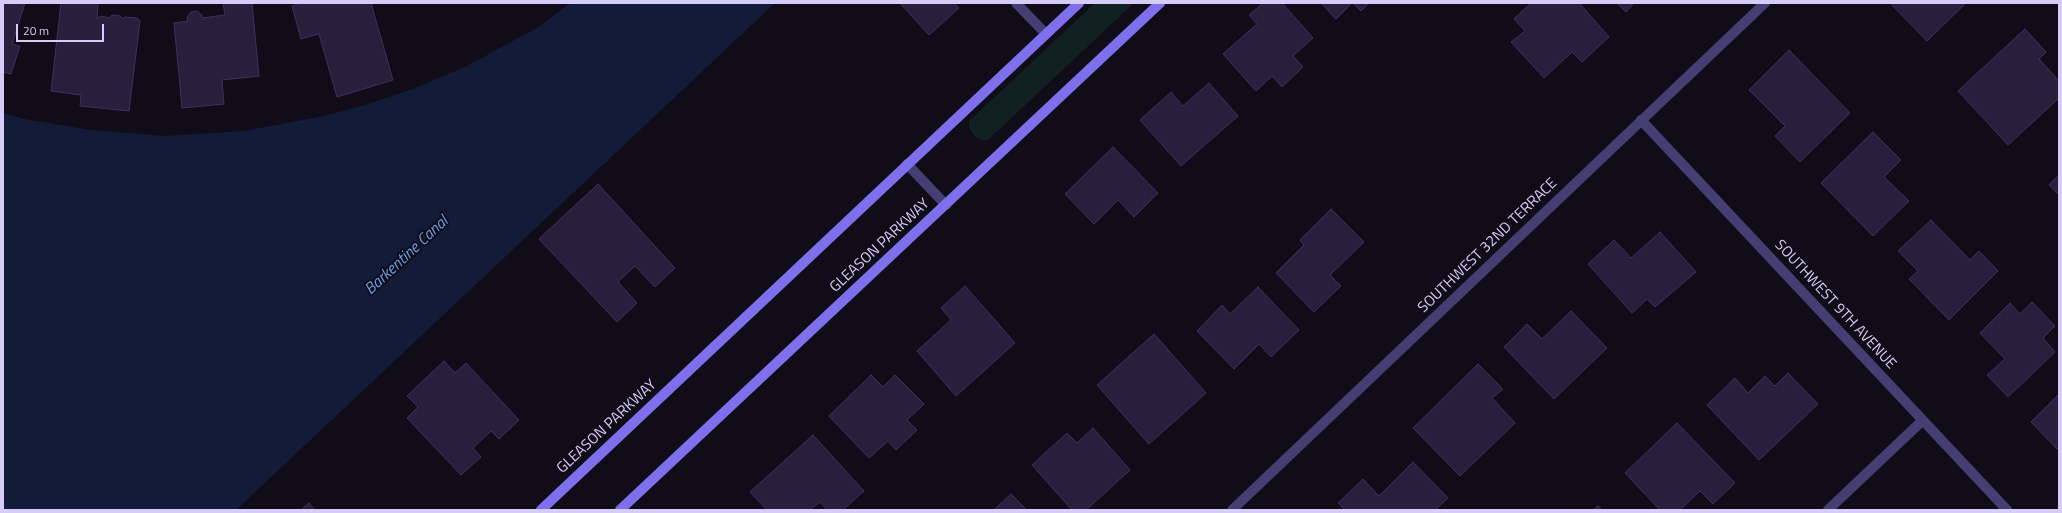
<!DOCTYPE html>
<html>
<head>
<meta charset="utf-8">
<style>
  body { margin:0 }
  #map { position:relative; width:2062px; height:513px; overflow:hidden; background:#100d19; font-family:"Titillium Web",sans-serif }
  canvas { display:block }
  .frame { position:absolute; inset:0; border:4px solid #d5ccf8; pointer-events:none }
  .scale { position:absolute; left:16px; top:24px; width:88px; height:18px; box-sizing:border-box; border:2px solid #d5ccf8; border-top:0; padding-left:5px; font-size:12px; line-height:14px; white-space:nowrap; color:#d5ccf8; -webkit-text-stroke:3px #100d19; paint-order:stroke }
</style>
</head>
<body>
<div id="map">
<canvas width="2062" height="513"></canvas>
<div class="frame"></div>
<div class="scale">20 m</div>
</div>
<script>
const context = document.querySelector('canvas').getContext('2d');
context.lineJoin = 'round';
function paint(path, color) { context.fillStyle = color; context.fill(path, 'evenodd'); }
const shape = rows => new Path2D(rows.map(r => 'M' + r).join(''));
function strokePath(path, color, width, dash) { context.strokeStyle = color; context.lineWidth = width; context.lineCap = dash ? 'butt' : 'round'; context.setLineDash(dash || []); context.stroke(path); }
function drawText(font, color, halo, rows, align = 'center') {
  context.font = font + ' "Titillium Web",sans-serif'; context.lineWidth = 4; context.setLineDash([]); context.textBaseline = 'middle'; context.strokeStyle = halo; context.fillStyle = color; for (const [text, x, y, turn = 0] of rows) {
    context.save(); context.translate(x, y); context.rotate((+turn || 0) * Math.PI / 180); context.textAlign = isNaN(turn) ? turn : align; if (halo) context.strokeText(text, 0, 0); context.fillText(text, 0, 0); context.restore();
  }
}
const green = shape([
  [1095,3,1134,3,988,140,982,140,975,136,969,127,969,121]
]);
const water = shape([
  [570,3,775,3,236,510,3,510,3,113,24,119,91,130,165,136,244,131,324,116,365,105,413,89,465,67,537,28]
]);
const building = shape([
  [3,3,25,3,12,44,20,46,11,74,3,72,3,3],
  [61,3,98,3,97,19,101,16,109,18,112,15,120,16,123,19,125,17,137,18,140,21,129,111,80,106,81,95,51,91,61,3],
  [223,3,252,3,259,76,222,80,224,104,182,108,174,23,188,21,187,17,191,12,197,11,202,15,202,18,225,15,223,3],
  [300,3,371,3,393,80,337,97,319,34,301,39,292,6,300,3],
  [900,3,954,3,959,8,929,35,900,3],
  [1263,3,1282,3,1313,38,1293,56,1303,67,1282,87,1272,76,1256,91,1223,54,1257,24,1249,15,1263,3],
  [1321,3,1352,3,1336,19,1321,3],
  [1353,3,1369,3,1361,11,1353,3],
  [1531,3,1579,3,1609,37,1582,62,1572,52,1544,78,1511,42,1525,31,1514,19,1531,3],
  [1617,3,1634,3,1626,12,1617,3],
  [1890,3,1966,3,1927,41,1890,3],
  [2025,29,2046,52,2039,59,2059,81,2059,98,2008,145,1958,91,2025,29],
  [1789,50,1850,113,1800,162,1775,136,1785,126,1749,90,1789,50],
  [1209,83,1238,116,1181,166,1140,120,1171,92,1183,106,1209,83],
  [1873,132,1901,160,1884,177,1909,201,1873,236,1821,183,1873,132],
  [1113,147,1158,193,1134,217,1118,200,1094,224,1065,194,1113,147],
  [2059,175,2059,195,2049,185,2059,175],
  [598,184,675,268,655,287,635,266,618,282,637,303,617,322,539,239,598,184],
  [1331,209,1364,242,1330,275,1341,286,1314,312,1276,273,1304,245,1300,240,1331,209],
  [1931,220,1970,260,1979,251,1998,271,1949,320,1909,279,1918,271,1898,251,1931,220],
  [1660,232,1696,272,1655,307,1647,299,1632,313,1588,264,1614,240,1631,258,1660,232],
  [965,286,1015,343,956,396,917,351,951,320,941,308,965,286],
  [1258,287,1299,330,1271,357,1259,344,1234,369,1197,331,1222,305,1230,314,1258,287],
  [2032,302,2055,326,2043,338,2055,352,2008,397,1987,375,2005,359,1980,333,2010,303,2020,314,2032,302],
  [1571,311,1607,348,1554,399,1504,347,1527,324,1542,339,1571,311],
  [1154,334,1206,393,1149,444,1097,385,1154,334],
  [444,361,455,373,466,363,519,420,499,439,491,431,473,448,481,457,461,475,407,418,418,407,407,396,444,361],
  [1478,364,1503,389,1492,398,1515,423,1460,476,1413,428,1478,364],
  [1788,373,1818,404,1759,460,1707,405,1735,378,1748,393,1765,376,1775,386,1788,373],
  [871,375,883,387,895,375,924,404,907,420,917,430,896,450,888,441,869,458,829,416,871,375],
  [2059,394,2059,447,2057,449,2031,422,2059,394],
  [1677,423,1735,483,1713,504,1700,491,1680,510,1660,510,1625,473,1677,423],
  [1093,428,1130,470,1086,510,1072,510,1032,465,1067,433,1077,443,1093,428],
  [813,435,864,491,843,510,827,510,820,502,810,510,767,510,750,492,813,435],
  [1413,462,1448,498,1435,510,1345,510,1338,503,1363,479,1379,496,1413,462],
  [1011,494,1027,510,994,510,1011,494],
  [309,503,315,510,301,510,309,503],
  [1598,506,1602,510,1593,510,1598,506]
]);
const service = shape([
  [1016,3,1046,34],
  [907,164,946,205]
]);
const minor = shape([
  [1641,120,2007,510],
  [1232,510,1765,3],
  [1828,510,1922,421]
]);
const secondary = shape([
  [541,510,1079,3],
  [620,510,1160,3]
]);
const streetNames = [
  ["GLEASON PARKWAY",880,246,-43],
  ["SOUTHWEST 32ND TERRACE",1488,246,-44],
  ["SOUTHWEST 9TH AVENUE",1835,305,47],
  ["GLEASON PARKWAY",607,427,-43]
];
const waterNames = [
  ["Barkentine Canal",407,256,-43]
];
paint(green, '#112122');
paint(water, '#121c38');
paint(building, '#281f3c');
strokePath(building, '#3f3061', 1);
strokePath(service, '#453e72', 10);
strokePath(minor, '#453e72', 10);
strokePath(secondary, '#7f6fec', 10);
drawText('15px', '#d5ccf8', '#100d19', streetNames);
drawText('italic 16px', '#67a0eb', '#100d19', waterNames);
</script>
</body>
</html>
